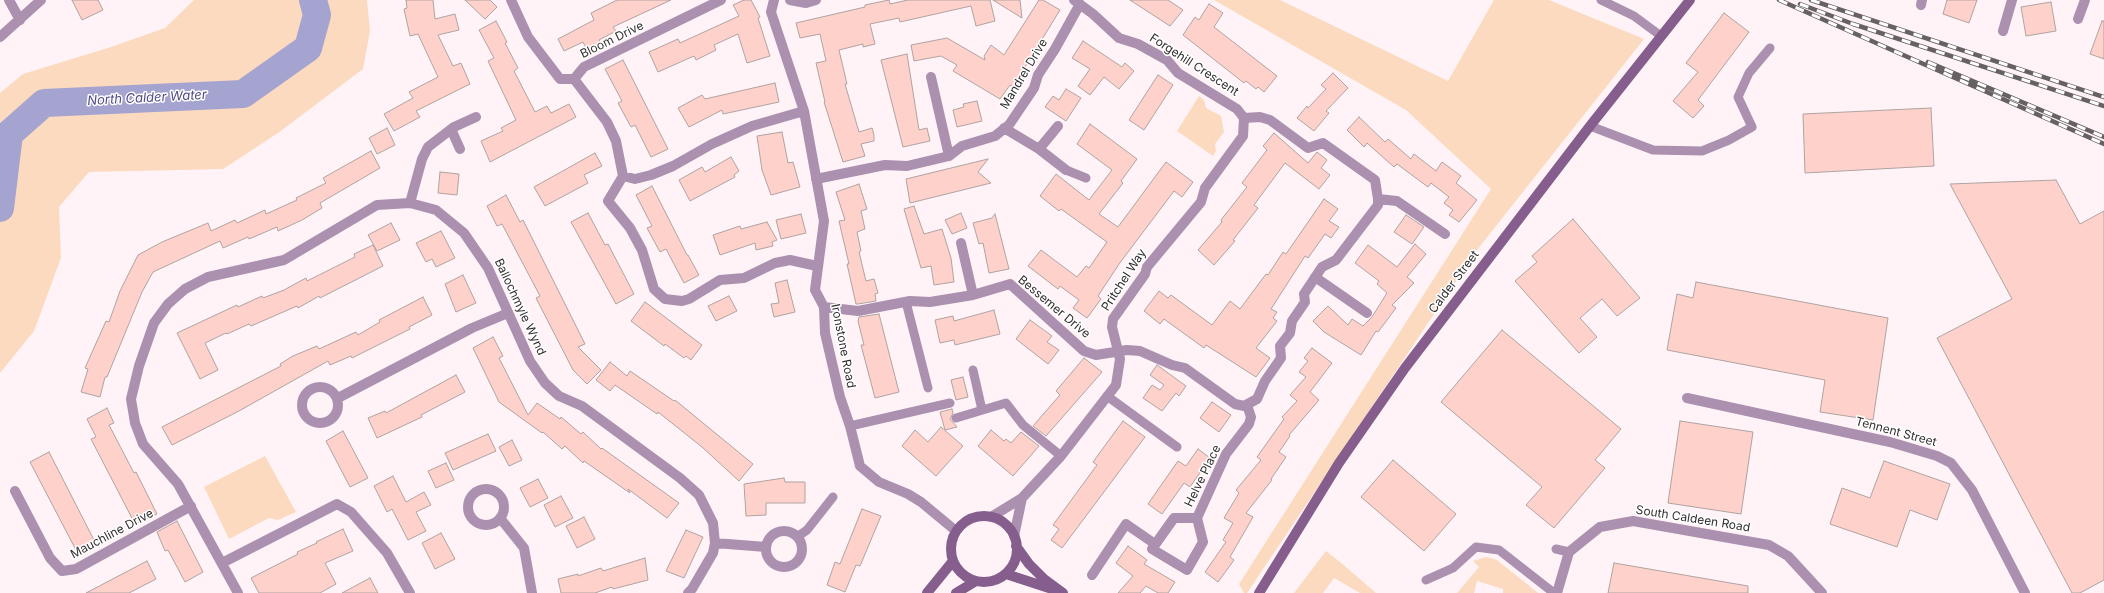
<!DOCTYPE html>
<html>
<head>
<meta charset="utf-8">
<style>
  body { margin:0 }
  canvas { display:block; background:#fff3f7 }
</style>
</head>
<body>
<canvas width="2104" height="593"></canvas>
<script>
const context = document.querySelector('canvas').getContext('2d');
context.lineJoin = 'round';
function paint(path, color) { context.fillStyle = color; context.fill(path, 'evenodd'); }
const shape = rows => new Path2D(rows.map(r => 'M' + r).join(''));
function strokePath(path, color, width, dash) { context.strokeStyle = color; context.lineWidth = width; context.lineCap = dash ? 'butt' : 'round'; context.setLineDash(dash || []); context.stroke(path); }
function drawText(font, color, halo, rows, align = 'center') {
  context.font = font + ' Inter,sans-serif'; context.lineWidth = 3; context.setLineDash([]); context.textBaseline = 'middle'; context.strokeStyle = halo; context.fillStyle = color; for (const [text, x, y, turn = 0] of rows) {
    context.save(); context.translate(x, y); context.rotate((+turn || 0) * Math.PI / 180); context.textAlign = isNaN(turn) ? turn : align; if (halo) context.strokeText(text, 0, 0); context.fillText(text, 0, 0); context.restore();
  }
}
const green = shape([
  [194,0,367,0,370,31,363,69,278,133,223,169,89,172,59,207,61,258,34,331,0,373,0,93,23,74,111,47,165,28],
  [1214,0,1280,0,1448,81,1494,0,1549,0,1644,39,1477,250,1247,593,1244,593,1239,584,1491,189,1406,110],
  [1199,96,1204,100,1206,108,1221,116,1224,132,1215,144,1216,151,1213,156,1177,131],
  [265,456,296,512,278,520,269,518,229,539,204,487],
  [1326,551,1340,562,1376,593,1360,593,1334,578,1323,593,1294,593],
  [1486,557,1497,560,1538,593,1503,593,1503,589,1477,581,1474,593,1457,593,1479,567,1473,561]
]);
const river = shape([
  [0,208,9,134,44,103,243,94,308,48,317,15,313,0]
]);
const building = shape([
  [72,0,98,0,103,10,82,20,72,0],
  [406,0,433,0,435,19,455,14,459,30,438,35,453,66,461,63,470,84,416,111,420,117,394,131,384,114,413,98,409,92,438,77,418,34,410,36,404,9,407,8,406,0],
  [465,0,490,0,497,7,485,19,465,0],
  [617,0,671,0,613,27,616,31,599,40,600,43,587,50,583,42,564,51,558,39,594,20,591,13,617,0],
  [744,0,751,0,760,17,758,18,770,56,747,63,738,34,714,45,716,50,696,60,694,56,658,72,649,52,678,39,680,43,739,16,733,5,744,0],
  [889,0,890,4,908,0,990,0,995,21,976,26,971,6,900,22,899,18,870,24,875,44,863,47,863,44,839,50,847,84,845,84,859,132,872,128,874,135,874,141,861,144,865,156,843,162,824,102,825,102,816,63,826,61,820,34,800,38,796,23,865,7,865,5,889,0],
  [993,0,1020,0,1022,18,993,0],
  [1039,0,1043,0,1060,10,1022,72,1026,75,1016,89,1010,85,1000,99,953,71,957,65,941,56,914,61,911,45,947,38,985,60,984,56,991,45,1004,55,1039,0],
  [1130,0,1168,0,1183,10,1170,26,1130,0],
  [1947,0,1977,0,1969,23,1943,14,1947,0],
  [2051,2,2056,31,2026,36,2021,7,2051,2],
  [1209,4,1223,13,1214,27,1277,76,1264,92,1258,87,1256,89,1246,81,1244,83,1183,35,1195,17,1199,20,1209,4],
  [1724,13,1749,32,1698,100,1704,106,1693,118,1673,101,1698,72,1686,63,1724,13],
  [496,21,507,42,505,43,518,68,514,71,535,112,547,106,551,113,569,104,576,117,490,162,481,141,503,131,501,128,516,120,488,61,494,58,479,30,496,21],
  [2102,21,2104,21,2104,59,2090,54,2102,21],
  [1083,41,1122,67,1125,63,1134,71,1119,89,1104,77,1090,95,1078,86,1090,69,1072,58,1083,41],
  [907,54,919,130,927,128,930,141,903,147,881,60,907,54],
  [623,60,668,149,651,157,635,125,631,127,618,103,622,101,605,69,623,60],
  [1333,73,1348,88,1326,111,1329,113,1314,131,1297,118,1307,106,1308,108,1326,89,1321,85,1333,73],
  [1158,75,1173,85,1144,130,1129,120,1158,75],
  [775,83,779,102,723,114,722,110,689,127,678,108,702,95,705,99,775,83],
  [1066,89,1081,98,1066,121,1045,107,1053,96,1059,100,1066,89],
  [977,101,982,121,957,127,953,110,964,107,963,104,977,101],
  [1931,108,1934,166,1805,173,1803,114,1931,108],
  [1359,117,1385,142,1388,139,1411,159,1414,154,1436,171,1442,162,1461,176,1456,183,1477,200,1459,222,1449,215,1453,210,1444,203,1449,197,1431,183,1428,187,1397,164,1394,167,1367,143,1364,147,1347,130,1359,117],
  [1090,124,1137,159,1121,181,1123,183,1099,214,1118,227,1166,162,1193,182,1182,197,1174,191,1119,264,1098,296,1101,299,1087,318,1073,308,1079,300,1060,286,1058,289,1028,266,1041,250,1077,277,1086,266,1089,268,1107,242,1061,209,1059,211,1040,196,1056,174,1089,200,1112,170,1077,144,1090,124],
  [387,128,395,145,377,154,369,138,387,128],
  [782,132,788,163,793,162,800,187,771,195,762,170,757,136,782,132],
  [1274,133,1308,163,1317,152,1327,160,1321,168,1330,175,1319,189,1285,163,1254,205,1258,208,1233,240,1235,241,1214,265,1198,250,1222,222,1221,220,1247,187,1242,183,1267,150,1263,146,1274,133],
  [371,151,380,168,320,203,322,208,302,220,278,231,277,227,249,239,248,237,223,248,220,241,153,272,142,292,107,377,105,377,100,397,81,392,88,369,85,368,106,321,109,322,120,291,138,255,162,242,208,223,211,231,235,220,237,223,265,210,266,214,297,200,296,198,326,183,323,178,371,151],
  [595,153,602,166,584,175,588,183,545,206,534,187,595,153],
  [731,157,739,171,734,175,735,177,690,201,679,180,702,167,705,172,731,157],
  [988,159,978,172,991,183,910,203,906,179,988,159],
  [440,172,459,174,457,195,438,193,440,172],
  [2056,180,2080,224,2104,211,2104,580,2080,593,2072,593,1937,338,2012,299,1950,184,2056,180],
  [859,184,867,209,861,211,865,229,857,232,861,251,859,252,866,281,874,279,878,293,875,294,876,301,858,304,856,304,847,264,849,264,839,221,845,220,836,192,859,184],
  [652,186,687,255,688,255,699,275,684,283,666,249,660,252,647,228,652,226,636,195,652,186],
  [506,195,520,222,523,220,585,344,578,347,601,370,587,384,573,370,536,298,540,296,502,224,497,226,487,206,506,195],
  [1324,199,1338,209,1329,221,1339,227,1331,238,1325,234,1308,258,1305,256,1271,309,1277,312,1273,318,1277,321,1256,348,1270,358,1256,377,1206,345,1204,348,1164,319,1160,324,1144,311,1159,291,1168,298,1171,295,1212,325,1230,301,1240,309,1266,274,1268,275,1283,252,1286,254,1324,199],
  [914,206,924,234,942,229,951,258,954,282,934,285,931,266,921,268,904,209,914,206],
  [588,213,605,245,608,244,634,294,616,304,571,222,588,213],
  [961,213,967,228,952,234,945,220,961,213],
  [801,214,806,233,781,239,776,220,801,214],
  [995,214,1009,269,989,273,983,243,979,244,973,223,992,218,995,214],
  [1406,215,1424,227,1412,244,1394,232,1406,215],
  [1573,219,1640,298,1617,316,1602,299,1580,318,1597,337,1579,353,1515,281,1537,262,1532,256,1573,219],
  [767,222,777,240,772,242,773,246,756,250,755,243,720,255,713,235,740,226,741,229,767,222],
  [391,223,400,240,377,251,368,235,391,223],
  [441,231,455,258,436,267,432,259,426,262,416,243,441,231],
  [1415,244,1426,254,1407,277,1414,283,1392,305,1396,308,1378,332,1376,331,1361,355,1324,332,1313,321,1328,306,1348,325,1352,319,1363,326,1372,317,1387,293,1377,284,1379,281,1355,263,1368,245,1397,267,1415,244],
  [373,245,383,266,320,298,319,296,298,308,297,306,251,326,249,324,227,334,226,333,205,343,218,370,200,379,177,333,237,305,238,307,262,296,263,298,284,290,306,278,307,281,355,257,354,254,373,245],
  [463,275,476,303,456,312,445,284,463,275],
  [787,280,795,312,774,317,771,304,779,303,775,283,787,280],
  [1696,282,1888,318,1873,420,1820,412,1825,380,1667,350,1677,294,1693,298,1696,282],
  [729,296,737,311,716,321,708,306,729,296],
  [423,297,432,315,409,327,410,329,352,358,351,356,330,365,328,361,239,411,172,445,162,427,281,366,280,364,293,356,317,346,319,349,356,332,358,335,380,322,379,320,423,297],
  [645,302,702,345,691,360,686,356,684,358,665,344,664,346,631,321,645,302],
  [994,310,1000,334,955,345,954,340,940,343,935,320,953,316,954,321,994,310],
  [879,314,899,392,875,398,861,345,864,345,858,321,859,317,879,314],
  [1030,320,1052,336,1047,342,1059,350,1048,364,1016,339,1030,320],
  [1502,330,1621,429,1595,460,1605,468,1554,528,1526,505,1542,487,1441,402,1502,330],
  [493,337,503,356,499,358,528,415,537,403,560,419,561,417,581,434,583,432,601,449,602,448,679,503,667,518,628,489,630,493,584,461,583,463,565,446,562,449,543,432,542,433,499,402,473,348,493,337],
  [1312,348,1332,363,1310,392,1319,400,1289,435,1290,436,1279,452,1286,457,1271,479,1272,480,1246,513,1253,517,1230,557,1234,560,1218,582,1205,572,1226,542,1223,540,1233,523,1224,518,1239,493,1236,490,1261,460,1257,457,1284,419,1282,417,1297,401,1290,395,1306,377,1299,372,1308,361,1304,358,1312,348],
  [1084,358,1102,372,1046,436,1033,426,1060,395,1056,391,1084,358],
  [610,362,627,376,630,371,674,401,675,400,753,464,739,481,702,447,658,412,657,414,615,385,610,391,596,380,610,362],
  [1157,365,1186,386,1179,396,1176,393,1162,411,1143,398,1152,385,1160,390,1164,385,1150,375,1157,365],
  [456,375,465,392,421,415,422,417,377,438,368,418,385,411,386,413,456,375],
  [963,377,968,397,956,400,951,380,963,377],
  [1212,402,1231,415,1219,432,1200,418,1212,402],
  [107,408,114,423,109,425,134,473,136,472,157,514,135,524,91,439,96,437,87,419,107,408],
  [952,409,953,413,950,419,957,427,945,430,940,412,952,409],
  [1123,421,1145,437,1062,548,1051,540,1059,529,1053,525,1097,465,1093,462,1123,421],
  [1680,421,1753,432,1741,514,1668,503,1680,421],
  [941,427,963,446,936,476,902,446,915,430,928,442,941,427],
  [991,430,1004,441,1006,439,1011,443,1021,432,1039,446,1013,476,978,446,991,430],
  [343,431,368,478,350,487,326,441,343,431],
  [488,434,496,451,453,470,445,453,488,434],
  [512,440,522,460,509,466,499,447,512,440],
  [1198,449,1210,458,1190,487,1184,483,1162,514,1148,504,1178,461,1186,466,1198,449],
  [49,452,95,542,77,552,30,462,49,452],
  [1393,460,1456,514,1424,551,1361,497,1393,460],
  [1884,461,1950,484,1937,520,1910,510,1897,547,1830,524,1842,488,1870,498,1884,461],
  [446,463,454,480,436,488,428,471,446,463],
  [393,476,406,502,424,492,431,505,416,512,426,531,408,540,392,509,387,512,374,486,393,476],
  [784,478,785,482,805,482,805,503,766,503,766,515,746,516,744,484,784,478],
  [538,479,548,498,530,507,520,488,538,479],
  [561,496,573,518,555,527,544,505,561,496],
  [862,509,881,516,860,566,856,565,845,592,827,585,835,562,840,564,862,509],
  [584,517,595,539,577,548,566,526,584,517],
  [177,521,203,572,185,582,168,550,165,551,157,532,177,521],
  [343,529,353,551,325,563,336,584,320,593,259,593,251,578,298,554,297,552,317,543,316,542,343,529],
  [686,530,703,537,684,578,666,571,686,530],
  [441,533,455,559,435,569,422,543,441,533],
  [1128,546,1147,560,1144,564,1175,582,1168,593,1158,593,1146,586,1140,593,1118,593,1133,576,1116,563,1128,546],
  [645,558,648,580,613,589,612,587,595,593,561,593,558,579,578,574,578,576,601,568,603,571,645,558],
  [147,561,156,579,129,593,86,593,147,561],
  [1614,563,1748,586,1748,593,1608,593,1614,563],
  [370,578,378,593,342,593,370,578]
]);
const lane = shape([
  [1601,0,1634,16,1661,36],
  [1590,126,1653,150,1702,151,1729,140,1752,127,1738,97,1749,73,1770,48],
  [1066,170,1086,178],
  [906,302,928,388],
  [973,370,982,410],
  [1107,396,1177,447],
  [956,418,1006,403,1023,425,1061,456],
  [850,426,950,403],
  [797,537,807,530,833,497],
  [1556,549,1569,552],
  [1426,580,1453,568,1476,547,1499,550,1554,593]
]);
const street = shape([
  [9,0,20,20],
  [511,0,528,37,560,79,574,79],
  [774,0,771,12,804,111,824,221,815,290,824,307,825,333,840,397,850,426,860,466,879,482,908,494,921,502,956,531],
  [790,0,806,3,816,0],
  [1074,0,1093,14,1119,38,1138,44,1167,60,1178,73,1237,109,1244,118],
  [1921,5,1922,0],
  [2078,19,2085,0],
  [2003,31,2012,0],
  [0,37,41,0],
  [931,77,949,156],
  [574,79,584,67,721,0],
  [574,79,607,122,616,141,623,176],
  [1004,128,1039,149,1066,170],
  [451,129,460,149],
  [1039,149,1058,126],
  [623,176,608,201,630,228,642,250,654,289,665,299,682,301,689,299,720,280,744,278,775,263,790,260,817,266],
  [623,176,635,179,651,175,673,166,712,144,752,126,804,111],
  [816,179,885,165,907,166,949,156,962,146,995,136,1009,125,1034,88,1038,75,1055,49,1080,4],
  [1378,199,1397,201,1445,234],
  [410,203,422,159,428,147,454,127,476,117],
  [961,243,973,295,1010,284,1084,351,1096,355,1127,350,1140,351,1172,365,1185,368,1235,404,1244,406,1257,399,1265,381,1281,358,1280,346,1290,333,1292,321,1305,302,1304,294,1322,267,1336,260,1378,205,1378,199,1375,180,1323,143,1308,148,1270,120,1260,117,1244,118],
  [1315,277,1367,313],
  [824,307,858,311,910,301,930,302,973,295],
  '302 405a18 18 0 1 1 36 0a18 18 0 1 1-36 0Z',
  [338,398,472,328,508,313],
  [1687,398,1890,442,1937,456,1951,463,1972,490,2025,593],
  '468 507a18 18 0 1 1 36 0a18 18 0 1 1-36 0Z',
  [15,491,50,558,62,571,76,569,191,506],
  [991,517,1022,498,1061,456,1116,385,1120,359,1112,327,1113,319,1145,274,1147,267,1201,202,1205,188,1243,136,1244,118],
  [500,518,524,548,532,593],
  [1174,518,1197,518,1203,542,1187,570,1152,549,1174,518],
  [1197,518,1226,454,1249,424,1251,417,1247,405],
  '766 549a18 18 0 1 1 36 0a18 18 0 1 1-36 0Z',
  [1014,536,1022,498],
  [715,543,766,547],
  [222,563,337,504,351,512,387,553,410,593],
  [1092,575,1126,524,1155,544],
  [238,593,178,484,143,444,135,423,131,399,139,366,154,323,168,304,185,289,208,277,284,260,377,205,410,203,436,210,464,233,488,268,530,361,545,383,559,396,582,406,680,478,699,495,713,523,715,543,713,553,692,589,688,593],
  [1557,593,1569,552,1600,527,1633,521,1769,545,1788,556,1822,593]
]);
const secondary = shape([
  '951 549a33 33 0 1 1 66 0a33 33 0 1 1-66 0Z',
  [1016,546,1029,564,1044,579,1063,593],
  [1006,574,1052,589],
  [927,593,953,561],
  [956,593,976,581],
  [1259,593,1339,463,1405,368,1590,126,1690,0]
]);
const rail = shape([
  [1779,0,2104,144],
  [1811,0,2104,97],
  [1800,4,1853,24,2104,106],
  [1928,62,2104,137]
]);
const streetNames = [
  ["Bloom Drive",612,40,-26],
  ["Forgehill Crescent",1194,65,33],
  ["Mandrel Drive",1024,74,-59],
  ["Pritchel Way",1124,280,-57],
  ["Calder Street",1454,282,-53],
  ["Ballochmyle Wynd",520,307,65],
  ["Bessemer Drive",1054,307,40],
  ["Ironstone Road",843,346,79],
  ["Tennent Street",1896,432,15],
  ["Helve Place",1203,476,-64],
  ["South Caldeen Road",1693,519,9],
  ["Mauchline Drive",112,534,-28]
];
const waterNames = [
  ["North Calder Water",147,98,-3]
];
paint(green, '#fcdabf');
strokePath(river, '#a5a3d0', 28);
paint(building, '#fed1cb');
strokePath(building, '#afa3a1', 1);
strokePath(lane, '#ab90b0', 9);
strokePath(street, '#ab90b0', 10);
strokePath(secondary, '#855e8d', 10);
strokePath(rail, '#676164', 4.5);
strokePath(rail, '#fff', 3, [9]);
drawText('12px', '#312d2f', '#fff', streetNames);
drawText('italic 13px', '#504a85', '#fff', waterNames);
</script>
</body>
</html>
